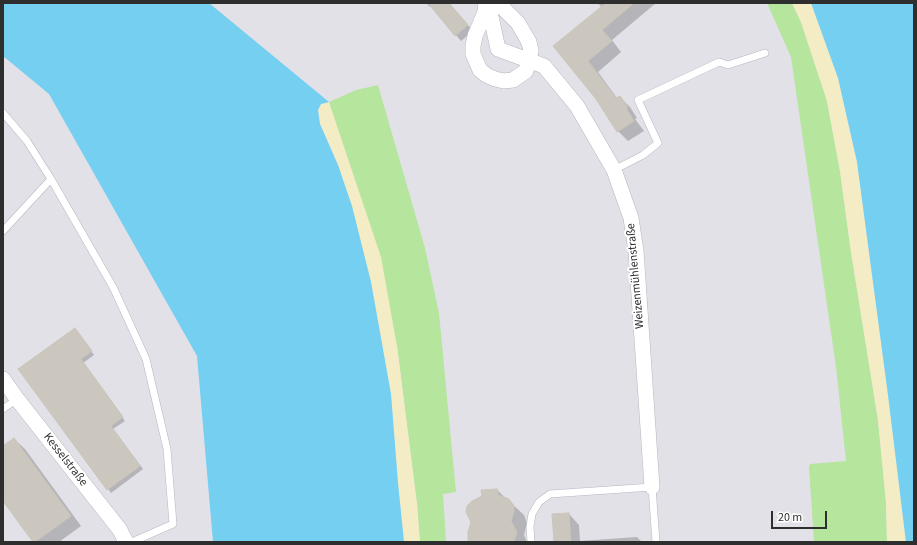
<!DOCTYPE html>
<html>
<head>
<meta charset="utf-8">
<style>
  body { margin:0 }
  #map { position:relative; width:917px; height:545px; overflow:hidden; background:#efe9e1; font-family:"Source Sans 3",sans-serif }
  canvas { display:block }
  .frame { position:absolute; inset:0; border:4px solid #2e2e2e; pointer-events:none }
  .scale { position:absolute; left:771px; top:511px; width:56px; height:18px; box-sizing:border-box; border:2px solid #2e2e2e; border-top:0; padding-left:5px; font-size:12px; line-height:14px; white-space:nowrap; color:#2e2e2e; -webkit-text-stroke:3px #fff; paint-order:stroke }
</style>
</head>
<body>
<div id="map">
<canvas width="917" height="545"></canvas>
<div class="frame"></div>
<div class="scale">20 m</div>
</div>
<script>
const context = document.querySelector('canvas').getContext('2d');
context.lineJoin = 'round';
function paint(path, color) { context.fillStyle = color; context.fill(path, 'evenodd'); }
const shape = rows => new Path2D(rows.map(r => 'M' + r).join(''));
function strokePath(path, color, width, dash) { context.strokeStyle = color; context.lineWidth = width; context.lineCap = dash ? 'butt' : 'round'; context.setLineDash(dash || []); context.stroke(path); }
function drawText(font, color, halo, rows, align = 'center') {
  context.font = font + ' "Source Sans 3",sans-serif'; context.lineWidth = 4; context.setLineDash([]); context.textBaseline = 'middle'; context.strokeStyle = halo; context.fillStyle = color; for (const [text, x, y, turn = 0] of rows) {
    context.save(); context.translate(x, y); context.rotate((+turn || 0) * Math.PI / 180); context.textAlign = isNaN(turn) ? turn : align; if (halo) context.strokeText(text, 0, 0); context.fillText(text, 0, 0); context.restore();
  }
}
const industrial = shape([
  [3,3,914,3,914,542,3,542]
]);
const green = shape([
  [767,3,792,3,801,22,827,101,840,171,851,252,878,420,886,502,887,542,814,542,809,467,810,464,846,461,836,367,791,57],
  [378,85,425,248,439,313,456,492,443,494,446,542,420,542,417,504,397,346,329,102,356,90]
]);
const sand = shape([
  [792,3,811,3,838,78,857,162,888,395,906,542,887,542,886,502,878,420,851,252,840,171,827,101,801,22],
  [329,102,381,257,397,346,417,504,420,542,404,542,398,483,391,394,371,282,338,165,320,124,318,110,321,104]
]);
const water = shape([
  [3,3,209,3,329,102,321,104,318,110,320,124,338,165,352,206,371,282,391,394,398,483,404,542,213,542,197,356,49,94,3,56],
  [811,3,914,3,914,542,906,542,888,395,857,162,838,78]
]);
const shadow = shape([
  [426,3,449,3,473,31,461,41,431,6,430,7],
  [598,3,656,3,612,40,621,52,598,72,617,98,620,97,630,107,637,118,635,119,644,131,628,141,618,131,597,98,555,46,602,8],
  [75,329,94,355,83,363,125,421,113,429,143,469,111,493,20,369],
  [14,439,25,449,81,526,59,542,34,542,3,499,3,447],
  [497,490,524,515,527,523,524,535,527,542,471,542],
  [569,514,579,525,580,541,637,537,642,542,555,542]
]);
const building = shape([
  [428,3,449,3,468,25,455,36,428,3],
  [606,3,634,3,602,30,612,41,588,61,616,98,620,96,628,107,626,108,634,121,617,132,596,99,553,46,606,3],
  [75,328,92,351,81,359,123,417,111,426,140,466,107,490,18,369,75,328],
  [14,438,71,516,35,542,33,542,3,501,3,446,14,438],
  [497,489,498,495,509,499,514,506,514,512,511,521,517,532,514,542,468,542,468,532,471,522,466,512,467,506,472,501,482,496,481,490,497,489],
  [569,513,571,542,554,542,552,514,569,513]
]);
const lane = shape([
  [3,113,27,141,51,179],
  [614,170,643,155,658,143,638,100,719,62,728,65,765,53],
  [3,231,51,179,113,287,146,359,167,449,173,524,132,542],
  [3,409,17,399],
  [531,542,530,527,532,514,539,502,550,494,652,487,656,542]
]);
const street = shape([
  [486,3,485,12,475,36,473,46,473,54,480,70,486,75,495,79,504,81,513,80,526,71,531,51,529,42,518,23,498,3],
  [488,3,498,49,544,66,577,106,614,170,631,218,636,251,652,487],
  [3,379,17,399,120,530,126,542]
]);
const streetNames = [
  ["Weizenmühlenstraße",636,276,-95],
  ["Kesselstraße",65,460,52]
];
paint(industrial, '#e3e1e8');
paint(green, '#b6e59e');
paint(sand, '#f3ecc5');
paint(water, '#75cff0');
paint(shadow, '#0003');
paint(building, '#cbc7bf');
strokePath(building, '#cbc5ba', 1);
strokePath(lane, '#b4b7c1', 8);
strokePath(street, '#b4b7c1', 16);
strokePath(lane, '#fff', 7);
strokePath(street, '#fff', 15);
drawText('12px', '#2e2e2e', '#fff', streetNames);
</script>
</body>
</html>
